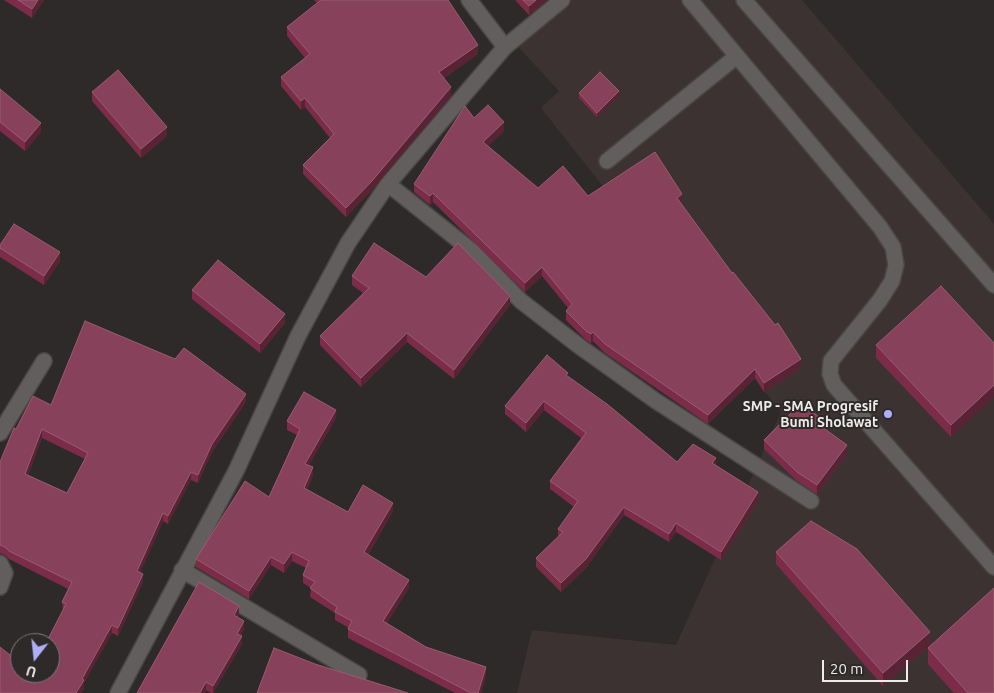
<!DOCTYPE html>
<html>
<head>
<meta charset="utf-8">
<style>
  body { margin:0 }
  #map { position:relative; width:994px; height:693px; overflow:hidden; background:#2d2a29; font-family:Ubuntu,sans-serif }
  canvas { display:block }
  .north { position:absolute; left:10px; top:633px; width:50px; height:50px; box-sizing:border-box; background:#2d2a29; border:1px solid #7a7777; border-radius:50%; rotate:196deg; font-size:14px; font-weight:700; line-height:20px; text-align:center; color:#eeebeb }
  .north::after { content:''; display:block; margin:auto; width:18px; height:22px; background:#afaefa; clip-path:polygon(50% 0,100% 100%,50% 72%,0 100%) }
  .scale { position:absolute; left:822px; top:660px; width:86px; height:22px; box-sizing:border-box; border:2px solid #eeebeb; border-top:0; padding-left:6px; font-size:15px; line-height:18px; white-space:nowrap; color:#eeebeb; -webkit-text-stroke:4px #2d2a29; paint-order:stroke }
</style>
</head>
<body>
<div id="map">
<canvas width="994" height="693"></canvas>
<div class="north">U</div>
<div class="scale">20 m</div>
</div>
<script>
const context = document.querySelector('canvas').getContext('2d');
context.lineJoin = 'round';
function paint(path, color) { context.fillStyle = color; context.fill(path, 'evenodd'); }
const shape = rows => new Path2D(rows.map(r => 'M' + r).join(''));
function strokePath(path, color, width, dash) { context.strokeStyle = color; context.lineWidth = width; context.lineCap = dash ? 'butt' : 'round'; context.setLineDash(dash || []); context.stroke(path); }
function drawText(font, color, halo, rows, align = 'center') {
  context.font = font + ' Ubuntu,sans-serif'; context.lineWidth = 4; context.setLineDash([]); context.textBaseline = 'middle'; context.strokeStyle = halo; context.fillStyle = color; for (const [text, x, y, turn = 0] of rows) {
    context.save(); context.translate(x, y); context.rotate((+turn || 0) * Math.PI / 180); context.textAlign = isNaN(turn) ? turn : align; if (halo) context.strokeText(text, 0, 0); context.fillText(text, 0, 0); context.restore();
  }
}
const built = shape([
  [552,0,802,0,994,224,994,693,517,693,532,630,676,645,781,412,541,108,559,91,511,39]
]);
const lane = shape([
  [690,0,880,227,893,247,896,265,892,281,880,300,831,361,830,374,834,385,994,567],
  [607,161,737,56]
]);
const street = shape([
  [469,0,505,47],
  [744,0,994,285],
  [388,184,472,251,521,301,579,346,656,401,811,501],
  [0,433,44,361],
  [0,563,5,573,0,587],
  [182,570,359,675],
  [118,693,236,471,298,336,348,243,388,184,505,47,562,0]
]);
const wall = shape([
  [4,0,44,0,32,18],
  [314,0,448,0,478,54,444,78,451,96,372,190,346,217,303,174,303,165,330,138,305,107,301,110,281,86,281,77,305,58,287,36,287,27,317,3],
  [515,0,547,0,529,15],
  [0,89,41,132,25,151,0,131],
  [92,92,167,136,141,158,92,101],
  [579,93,619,96,597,117,579,98],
  [474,118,504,131,488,146,538,188,588,196,682,203,681,204,801,368,764,392,755,378,708,424,605,353,593,341,591,343,586,340,566,320,566,311,568,308,542,276,525,292,433,202,430,205,414,192,414,184],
  [0,245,60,261,44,285,0,257],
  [352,276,426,277,510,305,454,379,407,342,361,387,320,345,320,336,363,293,352,285],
  [192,290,285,323,260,353,192,299],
  [994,343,951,437,876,358,876,345],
  [568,377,677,462,716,466,758,501,721,560,676,532,669,542,624,515,586,568,561,592,536,567,536,558,558,537,558,529,574,507,550,489,550,481,581,438,544,410,526,432,505,414,505,406],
  [246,402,212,452,198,483,191,480,168,524,163,521,140,573,143,582,118,636,112,633,84,683,84,688,81,693,0,693,20,664,50,673,63,611,62,602,68,589,9,559,5,555,0,553,0,462,16,429,51,405],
  [42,438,85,459,67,493,28,475],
  [336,418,309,465,313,476,307,489,348,512,393,511,368,555,409,588,387,623,426,647,486,676,481,693,455,693,348,638,348,629,349,628,335,620,335,613,310,597,311,588,303,583,303,575,306,568,292,561,284,573,271,565,249,599,196,567,196,559,269,497,297,435,287,430,287,421],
  [825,429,847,454,817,494,797,481,764,449,764,440],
  [776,552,930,645,883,686,776,564],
  [239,615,238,617,244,629,241,635,242,644,213,693,211,693,206,690,205,693,137,693],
  [928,648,994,693,954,693,928,664]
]);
const shadedWall = shape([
  [38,0,44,0,32,18,32,9],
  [536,0,547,0,529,15,529,6],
  [478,45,478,54,439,81,439,72],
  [451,87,451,96,372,190,346,217,346,208],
  [619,91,619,96,597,117,597,113],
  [305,98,305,107,301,110,301,101],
  [504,122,504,131,483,151,483,142],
  [41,123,41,132,25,151,25,142],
  [167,127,167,136,141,158,141,149],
  [433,193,433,202,430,205,430,196],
  [682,194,682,203,677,207,677,198],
  [60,252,60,261,44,285,44,276],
  [542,267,542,276,525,292,525,283],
  [510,296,510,305,454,379,454,370],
  [285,314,285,323,260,353,260,344],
  [593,332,593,341,591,343,591,334],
  [407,333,407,342,361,387,361,378],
  [801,359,801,368,764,392,764,383],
  [755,369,755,378,708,424,708,415],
  [994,385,994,397,951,437,951,425],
  [246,394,246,402,212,452,198,483,198,475,212,444],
  [544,401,544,410,526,432,526,423],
  [336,410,336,418,305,472,305,464],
  [42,429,42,438,25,482,25,474],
  [847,445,847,454,817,494,817,485],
  [716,458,716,467,712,463],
  [313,467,313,476,304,496,304,488],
  [191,472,191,480,168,524,168,516],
  [758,492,758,501,721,560,721,552],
  [393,503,393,511,364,561,364,552],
  [624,507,624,515,586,568,561,592,561,583],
  [163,513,163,521,137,580,137,571],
  [676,523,676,532,669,542,669,534],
  [292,552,292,561,284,573,284,564],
  [271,557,271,565,249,599,249,591],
  [143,574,143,582,118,636,118,628],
  [409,580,409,588,383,629,383,621],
  [239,606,239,615,234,623,234,615],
  [244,621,244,629,237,642,237,634],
  [112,625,112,633,84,683,84,688,81,693,76,693,82,679],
  [930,632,930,645,883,686,883,673],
  [242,636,242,644,213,693,213,686],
  [486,667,486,676,481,693,478,693],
  [206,682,206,690,205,693,200,693]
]);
const building = shape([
  [18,0,38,0,32,9,18,0],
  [321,0,448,0,478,45,439,72,451,87,372,181,346,208,303,165,334,134,305,98,301,101,281,77,310,54,287,27,321,0],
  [523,0,536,0,529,6,523,0],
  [118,70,167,127,141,149,92,92,118,70],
  [600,72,619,91,597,113,579,93,600,72],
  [0,89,41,123,25,142,0,122,0,89],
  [488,105,504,122,483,142,538,188,563,166,588,196,655,152,682,194,677,198,732,273,733,272,775,325,778,323,801,359,764,383,755,369,708,415,605,344,593,332,591,334,586,331,566,311,572,304,542,267,525,283,433,193,430,196,414,184,465,106,474,118,488,105],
  [14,224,60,252,44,276,0,248,0,245,14,224],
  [374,243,426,277,458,243,510,296,454,370,407,333,361,378,320,336,369,288,352,276,374,243],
  [218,260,285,314,260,344,192,290,218,260],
  [941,286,994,343,994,385,951,425,876,345,941,286],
  [85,321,175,359,184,348,246,394,212,444,198,475,191,472,168,516,163,513,137,571,143,574,118,628,112,625,82,679,84,680,76,693,0,693,0,647,20,663,20,673,50,673,50,643,46,643,66,604,62,602,72,582,9,551,5,547,0,545,0,462,14,428,16,429,33,396,51,405,85,321],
  [42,429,88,453,67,493,25,474,42,429],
  [547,355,568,373,566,375,607,404,677,462,693,444,716,458,712,463,758,492,721,552,676,523,669,534,624,507,586,559,561,583,536,558,563,532,558,529,578,501,550,481,586,433,544,401,526,423,505,406,547,355],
  [304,392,336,410,305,464,313,467,304,488,348,512,363,485,393,503,364,552,409,580,383,621,426,647,486,667,478,693,471,693,348,629,352,621,335,612,337,607,310,588,315,582,303,575,309,561,292,552,284,564,271,557,249,591,196,559,245,481,269,497,300,429,287,421,304,392],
  [802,402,825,423,822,427,847,445,817,485,797,472,764,440,802,402],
  [811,521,857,549,930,632,883,673,776,552,811,521],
  [199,582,239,606,234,615,244,621,237,634,242,636,213,686,206,682,200,693,137,693,199,582],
  [994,588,994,693,968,693,928,648,994,588],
  [274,648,315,664,408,693,257,693,274,648]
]);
const markers = [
  [888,414,5,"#afaefa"]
];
const poiNames = [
  ["SMP - SMA Progresif",878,406],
  ["Bumi Sholawat",878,422]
];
paint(built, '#3d3232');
strokePath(lane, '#4a4646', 18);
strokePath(street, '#4a4646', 18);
strokePath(lane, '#625e5e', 15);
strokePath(street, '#625e5e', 15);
paint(wall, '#7c2c49');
paint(shadedWall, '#572335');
paint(building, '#88415b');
strokePath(building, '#985c71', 1);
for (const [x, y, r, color] of markers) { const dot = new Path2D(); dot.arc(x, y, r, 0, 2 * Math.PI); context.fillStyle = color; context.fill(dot); strokePath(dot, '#2d2a29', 2); }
drawText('bold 14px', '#eeebeb', '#2d2a29', poiNames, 'right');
</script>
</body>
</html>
